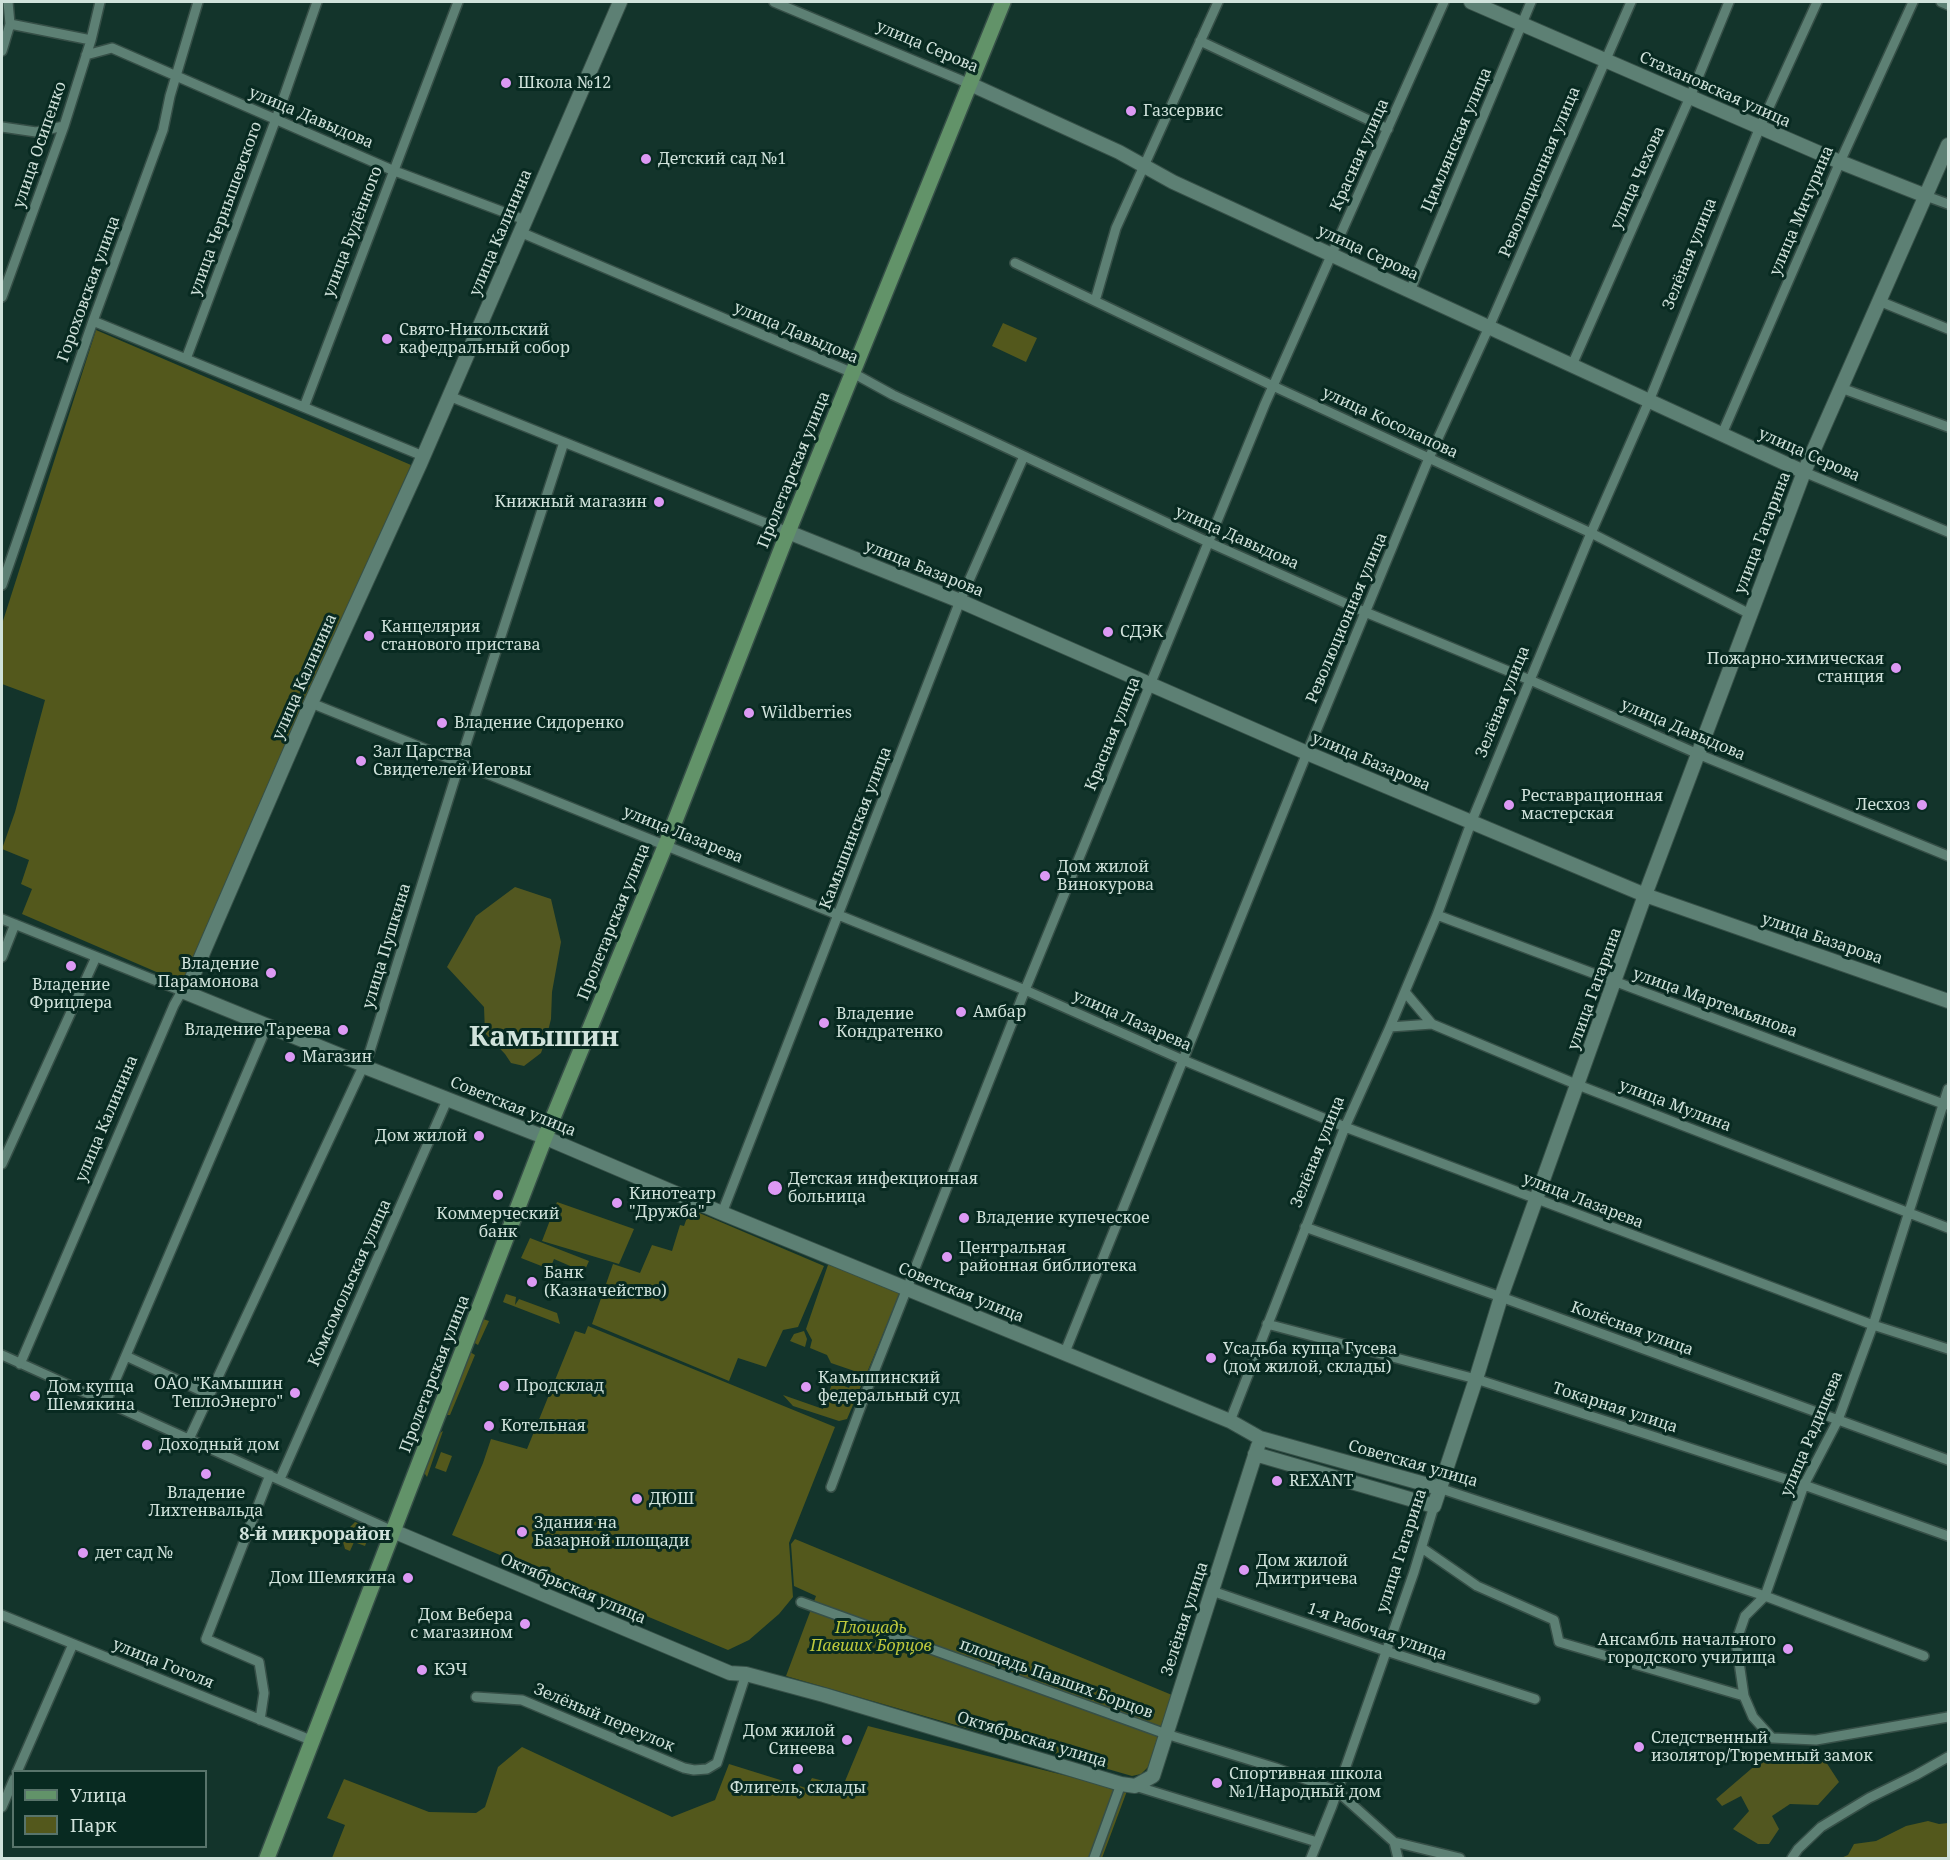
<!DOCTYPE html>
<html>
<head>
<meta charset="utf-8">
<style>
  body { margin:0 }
  #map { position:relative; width:1950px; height:1860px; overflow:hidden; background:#13342b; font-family:"Noto Serif",serif }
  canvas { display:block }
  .frame { position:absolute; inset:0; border:3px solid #d0e2db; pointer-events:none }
  .legend { position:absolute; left:12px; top:1770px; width:195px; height:78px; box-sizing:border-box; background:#082a21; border:2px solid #58746b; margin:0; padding:8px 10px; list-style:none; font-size:18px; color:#d0e2db }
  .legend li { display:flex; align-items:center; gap:12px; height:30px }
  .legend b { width:30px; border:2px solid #58746b }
</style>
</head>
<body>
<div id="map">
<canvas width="1950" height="1860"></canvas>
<div class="frame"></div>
<ul class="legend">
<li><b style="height:8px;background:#629369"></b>Улица</li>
<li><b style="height:16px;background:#53581c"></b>Парк</li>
</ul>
</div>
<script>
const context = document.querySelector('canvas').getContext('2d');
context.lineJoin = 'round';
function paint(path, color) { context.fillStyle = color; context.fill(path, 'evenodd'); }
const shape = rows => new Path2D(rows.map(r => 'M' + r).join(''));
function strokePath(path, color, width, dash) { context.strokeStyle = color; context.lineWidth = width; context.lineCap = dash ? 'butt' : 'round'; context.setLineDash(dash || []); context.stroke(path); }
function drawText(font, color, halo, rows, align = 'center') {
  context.font = font + ' "Noto Serif",serif'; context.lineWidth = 6; context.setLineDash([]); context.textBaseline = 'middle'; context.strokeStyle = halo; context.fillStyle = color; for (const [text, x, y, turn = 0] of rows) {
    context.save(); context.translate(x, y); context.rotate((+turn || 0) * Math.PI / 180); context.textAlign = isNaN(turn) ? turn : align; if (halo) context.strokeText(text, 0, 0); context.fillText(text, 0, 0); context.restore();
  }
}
const green = shape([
  [1003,323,1037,338,1026,362,992,346],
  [96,330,411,465,182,983,22,914,32,889,21,884,29,860,2,849,15,812,45,700,2,684,2,624],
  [557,1202,634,1229,619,1264,542,1241],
  [690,1209,824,1266,798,1327,783,1330,766,1367,738,1358,729,1381,592,1324,613,1264,640,1273,652,1245,672,1251,680,1225,684,1226],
  [530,1238,589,1261,584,1272,554,1259,552,1264,574,1273,577,1280,521,1258],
  [829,1262,900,1293,866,1375,831,1363,827,1355,810,1348,812,1340,806,1329],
  [506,1294,516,1297,515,1305,519,1299,557,1313,560,1324,503,1302],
  [483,1319,489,1321,478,1345,473,1342],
  [588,1326,835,1427,789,1543,793,1597,779,1614,749,1640,728,1650,452,1535,483,1463,491,1439,527,1449,575,1331,585,1334],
  [804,1331,807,1339,805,1347,790,1341,794,1334],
  [470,1352,475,1355,450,1415,444,1415],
  [833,1381,849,1388,852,1381,861,1386,847,1419,839,1421,793,1406,783,1395,823,1409],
  [443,1431,427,1477,423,1471,438,1434],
  [441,1452,452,1456,446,1472,435,1468],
  [355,1522,368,1527,371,1530,365,1546,354,1542,350,1551,345,1549,343,1542,346,1531],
  [795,1539,1172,1695,1148,1767,1141,1774,1132,1776,786,1676,816,1596,794,1586,791,1544],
  [868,1726,1127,1791,1102,1858,332,1858,345,1825,327,1818,344,1779,429,1812,476,1813,485,1807,498,1767,522,1747,672,1817,715,1800,729,1764,806,1788,812,1778,843,1786],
  [1928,1821,1939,1824,1948,1823,1948,1858,1841,1858,1848,1855,1854,1844,1876,1841,1906,1826]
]);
const forest = shape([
  [515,887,551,899,561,942,552,992,551,1019,546,1039,541,1053,524,1066,511,1063,505,1054,485,1033,484,1007,447,967,476,916],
  [1765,1757,1826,1762,1839,1782,1818,1805,1790,1804,1772,1816,1779,1829,1769,1844,1758,1844,1733,1829,1749,1811,1741,1796,1722,1806,1716,1799]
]);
const street = shape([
  [774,2,970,84],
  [1941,2,1948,5],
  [10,24,91,40],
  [1200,41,1388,129],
  [2,51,10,24,8,2],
  [86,55,112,48,392,170,525,220],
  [2,127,36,132,64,126],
  [1926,196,1948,204],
  [520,232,853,373,893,395,1024,456,1208,542,1365,612,1530,680,1698,754,1948,856],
  [1015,263,1273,386,1591,533,1750,614],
  [1410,291,1531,2],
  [2,297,64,126,91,40,100,2],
  [1095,301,1116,228,1218,2],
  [1879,301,1948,329],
  [93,321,423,456],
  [186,359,280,108,317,2],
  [1572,365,1690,97,1729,2],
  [1841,388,1948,427],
  [449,396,788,532],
  [304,407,458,2],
  [1722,434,1840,162,1913,2],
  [1804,472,1948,532],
  [2,585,93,321,163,130,170,96,198,2],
  [311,703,1025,990,1183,1060,1345,1127,1873,1325,1948,1349],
  [1437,915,1946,1105],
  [2,919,182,991,174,1005,20,1364],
  [2,957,15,924],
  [1405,992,1432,1024],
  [1390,1027,1432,1024,1578,1085,1948,1228],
  [1948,1089,1873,1325,1838,1420,1804,1485,1765,1596,1745,1616,1736,1642,1744,1696,1753,1717,1772,1738,1816,1740,1948,1717],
  [2,1164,96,957],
  [722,1213,960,601,1024,456],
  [1305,1227,1501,1297,1948,1460],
  [1267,1324,1476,1379,1804,1485,1948,1536],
  [1065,1352,1307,753,1429,458,1489,327,1631,2],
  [2,1355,393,1531],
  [126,1356,210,1395],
  [106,1402,267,1026],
  [1230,1421,1345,1127,1390,1027,1437,915,1471,823,1530,680,1591,533,1649,401,1760,127,1817,2],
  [189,1439,369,1054,460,762,564,442],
  [280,1479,448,1098],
  [831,1487,870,1382,1025,990,1265,404,1444,2],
  [1439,1488,1765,1596,1924,1656],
  [1422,1548,1477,1586,1554,1620,1559,1642,1744,1696],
  [1212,1591,1386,1651,1535,1699],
  [801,1602,1166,1734,1276,1768,1337,1791,1394,1842,1460,1858],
  [2,1615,313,1741],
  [476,1697,522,1700,684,1768,694,1770,707,1769,717,1763,746,1674],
  [260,1720,264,1693,259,1662,206,1639,270,1475],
  [17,1772,73,1644],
  [1135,1786,1317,1842],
  [2,1807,14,1779],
  [1394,1842,1398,1858],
  [1094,1858,1121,1784],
  [1311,1858,1332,1806,1414,1572,1434,1506],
  [1792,1858,1798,1849,1821,1827,1869,1798,1916,1775,1948,1757]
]);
const secondary = shape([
  [620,2,420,464,311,703,186,992,182,991,364,1065,365,1067,539,1135,722,1213,1230,1421,1260,1438,1439,1488],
  [1471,2,1840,162,1926,196],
  [970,84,1119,152,1173,182,1804,472],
  [788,532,960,601,1307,753,1645,895,1948,1001],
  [1255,1454,1434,1506,1476,1379,1501,1297,1645,895,1804,472,1948,145],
  [393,1531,730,1673,746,1674,824,1695,1121,1784,1135,1786,1153,1776,1258,1446]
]);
const primary = shape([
  [267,1858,545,1137,666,844,788,532,1003,2]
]);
const markers = [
  [506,83,6,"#dc99f4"],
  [1131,111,6,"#dc99f4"],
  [646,159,6,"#dc99f4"],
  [387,339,6,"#dc99f4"],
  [659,502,6,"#dc99f4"],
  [1108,632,6,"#dc99f4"],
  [369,636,6,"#dc99f4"],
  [1896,668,6,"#dc99f4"],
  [749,713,6,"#dc99f4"],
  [442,723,6,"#dc99f4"],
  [361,761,6,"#dc99f4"],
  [1509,805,6,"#dc99f4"],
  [1922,805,6,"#dc99f4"],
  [1045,876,6,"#dc99f4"],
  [71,966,6,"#dc99f4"],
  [271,973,6,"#dc99f4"],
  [961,1012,6,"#dc99f4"],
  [824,1023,6,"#dc99f4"],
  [343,1030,6,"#dc99f4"],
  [290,1057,6,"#dc99f4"],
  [479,1136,6,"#dc99f4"],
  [775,1188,8,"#dc99f4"],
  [498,1195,6,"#dc99f4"],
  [617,1203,6,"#dc99f4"],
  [964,1218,6,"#dc99f4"],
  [947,1257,6,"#dc99f4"],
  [532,1282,6,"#dc99f4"],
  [1211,1358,6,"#dc99f4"],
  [504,1386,6,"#dc99f4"],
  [806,1387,6,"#dc99f4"],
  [295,1393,6,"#dc99f4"],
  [35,1396,6,"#dc99f4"],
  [489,1426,6,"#dc99f4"],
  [147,1445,6,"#dc99f4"],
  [206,1474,6,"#dc99f4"],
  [1277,1481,6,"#dc99f4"],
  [637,1499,6,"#dc99f4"],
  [522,1532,6,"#dc99f4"],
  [83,1553,6,"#dc99f4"],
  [1244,1570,6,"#dc99f4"],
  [408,1578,6,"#dc99f4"],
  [525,1624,6,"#dc99f4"],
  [1788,1649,6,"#dc99f4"],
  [422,1670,6,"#dc99f4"],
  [847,1740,6,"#dc99f4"],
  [1639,1747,6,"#dc99f4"],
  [798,1769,6,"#dc99f4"],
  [1217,1783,6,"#dc99f4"]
];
const streetNames = [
  ["улица Серова",927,47,23],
  ["Стахановская улица",1715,90,24],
  ["улица Давыдова",311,118,23],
  ["Цимлянская улица",1457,140,-67],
  ["улица Осипенко",40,145,-71],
  ["Красная улица",1360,155,-66],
  ["Революционная улица",1540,172,-67],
  ["улица Чехова",1638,178,-66],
  ["улица Чернышевского",226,209,-70],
  ["улица Мичурина",1802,211,-67],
  ["улица Будённого",353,232,-69],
  ["улица Калинина",501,233,-67],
  ["улица Серова",1368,253,25],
  ["Зелёная улица",1690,254,-68],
  ["Гороховская улица",89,289,-70],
  ["улица Давыдова",796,333,23],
  ["улица Косолапова",1390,423,25],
  ["улица Серова",1809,455,24],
  ["Пролетарская улица",794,470,-68],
  ["улица Гагарина",1763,533,-69],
  ["улица Давыдова",1237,538,24],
  ["улица Базарова",924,569,22],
  ["Революционная улица",1347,618,-67],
  ["улица Калинина",305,677,-66],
  ["Зелёная улица",1503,702,-68],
  ["улица Давыдова",1683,730,23],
  ["Красная улица",1113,734,-68],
  ["улица Базарова",1371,762,23],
  ["Камышинская улица",856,828,-69],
  ["улица Лазарева",683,835,22],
  ["Пролетарская улица",614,922,-68],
  ["улица Базарова",1822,939,19],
  ["улица Пушкина",387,946,-73],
  ["улица Гагарина",1595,989,-70],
  ["улица Мартемьянова",1715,1003,20],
  ["улица Лазарева",1132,1021,24],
  ["улица Мулина",1675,1106,21],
  ["Советская улица",513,1107,22],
  ["улица Калинина",107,1119,-67],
  ["Зелёная улица",1318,1152,-68],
  ["улица Лазарева",1583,1201,21],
  ["Комсомольская улица",350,1283,-66],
  ["Советская улица",961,1293,22],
  ["Колёсная улица",1632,1329,20],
  ["Пролетарская улица",435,1374,-69],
  ["Токарная улица",1615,1408,18],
  ["улица Радищева",1812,1434,-67],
  ["Советская улица",1413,1464,16],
  ["улица Гагарина",1402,1551,-72],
  ["Октябрьская улица",573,1589,23],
  ["Зелёная улица",1185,1619,-72],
  ["1-я Рабочая улица",1377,1632,19],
  ["улица Гоголя",163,1664,22],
  ["площадь Павших Борцов",1056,1679,20],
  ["Зелёный переулок",604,1718,23],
  ["Октябрьская улица",1032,1740,17]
];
const poiNames = [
  ["Школа №12",518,83],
  ["Газсервис",1143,111],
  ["Детский сад №1",658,159],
  ["Свято-Никольский",399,330],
  ["кафедральный собор",399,348],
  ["Книжный магазин",647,502,"right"],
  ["Канцелярия",381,627],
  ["станового пристава",381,645],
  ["СДЭК",1120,632],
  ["Пожарно-химическая",1884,659,"right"],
  ["станция",1884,677,"right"],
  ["Wildberries",761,713],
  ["Владение Сидоренко",454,723],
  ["Зал Царства",373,752],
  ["Свидетелей Иеговы",373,770],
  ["Реставрационная",1521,796],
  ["мастерская",1521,814],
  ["Лесхоз",1910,805,"right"],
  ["Дом жилой",1057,867],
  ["Винокурова",1057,885],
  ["Владение",259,964,"right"],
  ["Парамонова",259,982,"right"],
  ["Владение",71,985,"center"],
  ["Фрицлера",71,1003,"center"],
  ["Амбар",973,1012],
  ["Владение",836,1014],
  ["Кондратенко",836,1032],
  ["Владение Тареева",331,1030,"right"],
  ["Магазин",302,1057],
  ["Дом жилой",467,1136,"right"],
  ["Детская инфекционная",788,1179],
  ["больница",788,1197],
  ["Кинотеатр",629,1194],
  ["\"Дружба\"",629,1212],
  ["Коммерческий",498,1214,"center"],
  ["банк",498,1232,"center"],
  ["Владение купеческое",976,1218],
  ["Центральная",959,1248],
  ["районная библиотека",959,1266],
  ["Банк",544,1273],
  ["(Казначейство)",544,1291],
  ["Усадьба купца Гусева",1223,1349],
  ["(дом жилой, склады)",1223,1367],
  ["Камышинский",818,1378],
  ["федеральный суд",818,1396],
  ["ОАО \"Камышин",283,1384,"right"],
  ["ТеплоЭнерго\"",283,1402,"right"],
  ["Продсклад",516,1386],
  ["Дом купца",47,1387],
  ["Шемякина",47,1405],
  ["Котельная",501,1426],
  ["Доходный дом",159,1445],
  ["REXANT",1289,1481],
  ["Владение",206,1493,"center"],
  ["Лихтенвальда",206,1511,"center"],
  ["ДЮШ",649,1499],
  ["Здания на",534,1523],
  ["Базарной площади",534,1541],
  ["дет сад №",95,1553],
  ["Дом жилой",1256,1561],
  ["Дмитричева",1256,1579],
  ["Дом Шемякина",396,1578,"right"],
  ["Дом Вебера",513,1615,"right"],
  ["с магазином",513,1633,"right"],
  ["Ансамбль начального",1776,1640,"right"],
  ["городского училища",1776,1658,"right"],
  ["КЭЧ",434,1670],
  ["Дом жилой",835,1731,"right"],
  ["Синеева",835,1749,"right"],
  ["Следственный",1651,1738],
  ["изолятор/Тюремный замок",1651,1756],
  ["Спортивная школа",1229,1774],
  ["№1/Народный дом",1229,1792],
  ["Флигель, склады",798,1788,"center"]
];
const parkNames = [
  ["Площадь",871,1628],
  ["Павших Борцов",871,1646]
];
const neighbourhoodNames = [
  ["8-й микрорайон",315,1535]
];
const townNames = [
  ["Камышин",544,1038]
];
paint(green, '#53581c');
paint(forest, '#525720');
strokePath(street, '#364f47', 12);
strokePath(secondary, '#364f47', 16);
strokePath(primary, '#364f47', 18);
strokePath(street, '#5d8074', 9);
strokePath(secondary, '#5d8074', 14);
strokePath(primary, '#629369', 15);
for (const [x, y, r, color] of markers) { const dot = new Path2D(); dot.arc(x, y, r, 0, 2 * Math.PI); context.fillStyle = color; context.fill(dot); strokePath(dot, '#082a21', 2); }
drawText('16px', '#d0e2db', '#082a21', streetNames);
drawText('16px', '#d0e2db', '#082a21', poiNames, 'left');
drawText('italic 16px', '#bdc83c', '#082a21', parkNames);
drawText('bold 18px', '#d0e2db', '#082a21', neighbourhoodNames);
drawText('bold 28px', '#d0e2db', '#082a21', townNames);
</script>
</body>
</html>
